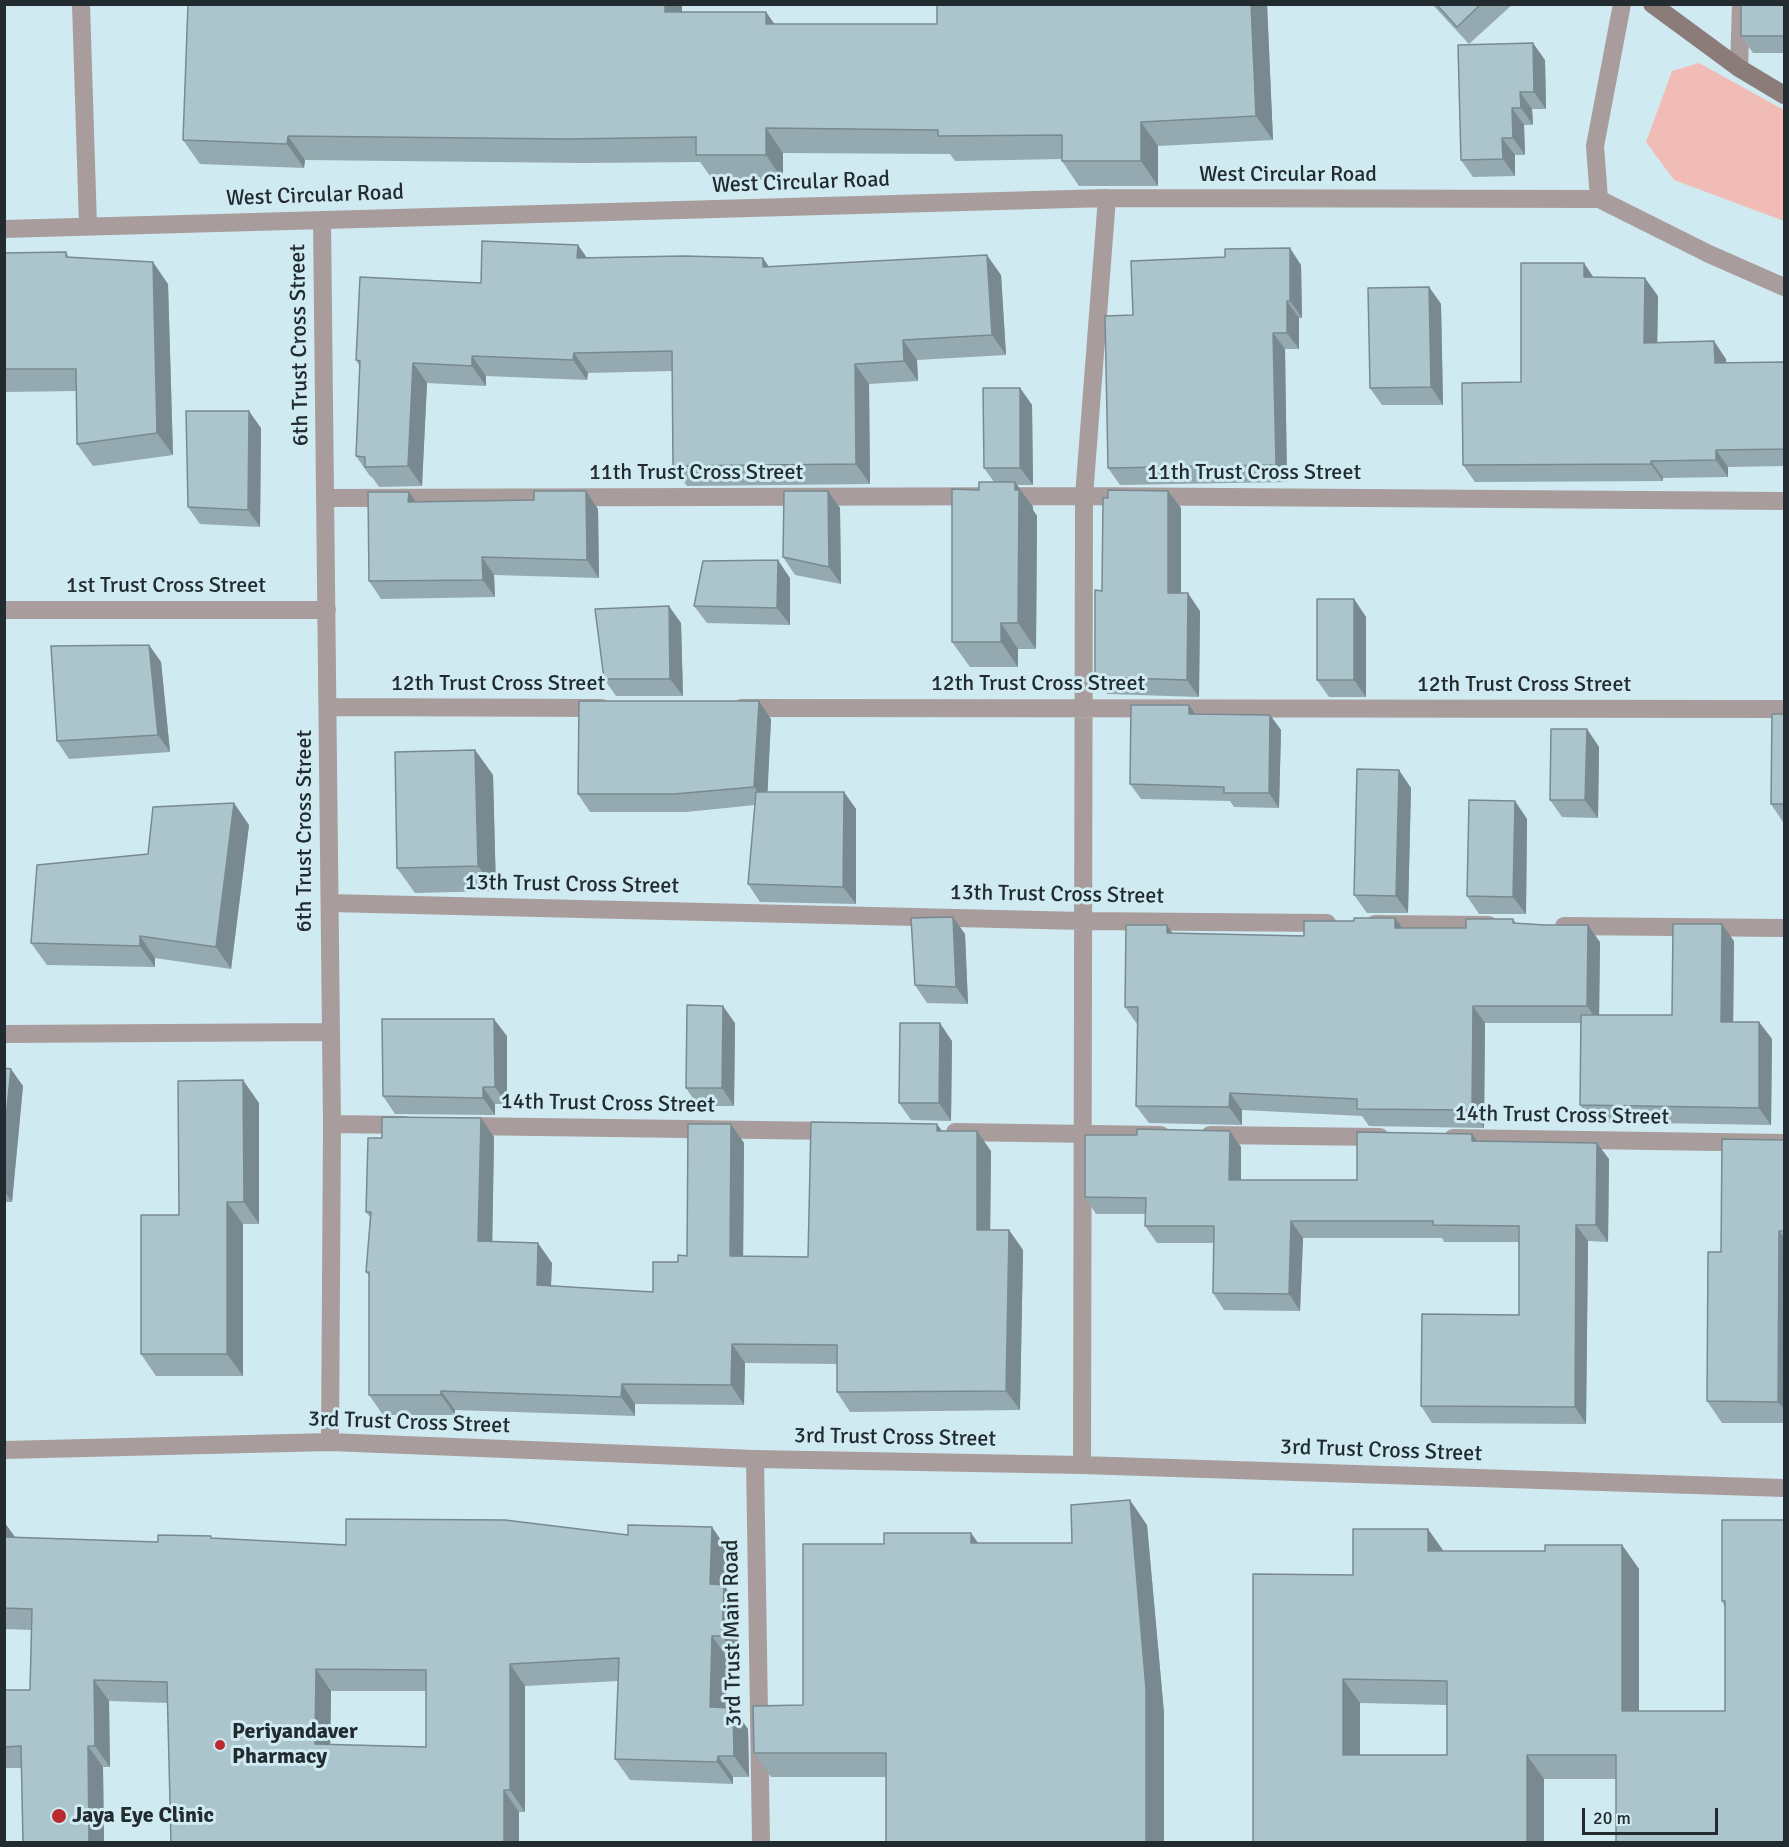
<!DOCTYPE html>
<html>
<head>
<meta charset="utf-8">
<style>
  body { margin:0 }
  #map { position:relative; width:1789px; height:1847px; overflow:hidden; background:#d0eaf2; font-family:Signika,sans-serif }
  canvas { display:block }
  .frame { position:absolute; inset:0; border:6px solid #222b2f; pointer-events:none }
  .scale { position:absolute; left:1582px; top:1808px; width:136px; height:27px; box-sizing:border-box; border:3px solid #222b2f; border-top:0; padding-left:8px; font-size:18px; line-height:21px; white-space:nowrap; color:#222b2f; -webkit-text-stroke:4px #d0eaf2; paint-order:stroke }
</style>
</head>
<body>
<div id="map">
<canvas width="1789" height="1847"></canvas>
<div class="frame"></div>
<div class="scale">20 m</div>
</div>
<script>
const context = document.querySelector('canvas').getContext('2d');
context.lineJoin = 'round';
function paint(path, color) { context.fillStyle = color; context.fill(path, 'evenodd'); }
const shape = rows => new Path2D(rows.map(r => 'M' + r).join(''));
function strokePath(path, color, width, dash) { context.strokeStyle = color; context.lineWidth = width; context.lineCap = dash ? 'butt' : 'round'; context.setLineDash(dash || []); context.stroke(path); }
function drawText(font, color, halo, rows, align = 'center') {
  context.font = font + ' Signika,sans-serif'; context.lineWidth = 6; context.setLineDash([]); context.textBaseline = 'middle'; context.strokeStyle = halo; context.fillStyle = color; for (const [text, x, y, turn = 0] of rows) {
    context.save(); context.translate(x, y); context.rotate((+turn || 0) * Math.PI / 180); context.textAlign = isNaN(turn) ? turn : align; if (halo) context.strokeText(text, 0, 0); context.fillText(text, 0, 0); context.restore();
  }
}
const green = shape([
  [1699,63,1784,110,1784,221,1674,180,1646,142,1672,71]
]);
const street = shape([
  [81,4,88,226],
  [1622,4,1595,146,1599,199,1709,254,1784,287],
  [1739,68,1741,4],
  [322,220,332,1124,330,1442],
  [4,229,1107,198,1599,199],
  [327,498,1084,496,1784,501],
  [4,610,327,610],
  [328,707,602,708],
  [741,708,1784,709],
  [330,903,1082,921,1327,923],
  [1375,924,1489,925],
  [1564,926,1784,928],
  [4,1034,330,1032],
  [332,1124,405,1125],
  [463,1126,834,1131],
  [955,1132,1161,1135],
  [1210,1135,1380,1137],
  [1453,1138,1784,1143],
  [4,1450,330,1442,755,1459,1082,1465,1784,1488],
  [755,1459,761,1842],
  [1082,1465,1084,496,1107,198]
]);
const secondary = shape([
  [1652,4,1739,68,1784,95]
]);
const wall = shape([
  [1267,4,1273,140,1158,146,1158,186,1079,186,1062,161,1062,159,955,161,950,154,783,153,783,180,713,180,700,162,584,163,305,160,304,168,200,164,183,140,682,12,766,12,774,24,937,24],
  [1432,4,1513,4,1469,44],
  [1785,4,1785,53,1753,53,1741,36],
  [1545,60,1546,109,1532,109,1533,125,1524,125,1525,155,1515,155,1515,176,1473,177,1461,160],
  [66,252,69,257,168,284,173,455,93,466,77,444,77,391,4,392,4,253],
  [1225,257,1301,265,1302,318,1299,318,1299,349,1285,349,1287,482,1120,485,1108,468,1133,315],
  [587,258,769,266,1001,275,1006,355,917,360,918,381,869,384,870,484,687,486,673,466,672,371,588,373,587,380,486,376,486,386,427,383,422,486,379,487,372,477,370,476,356,456,360,367,356,360,481,283],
  [1594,278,1658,296,1657,343,1726,359,1726,363,1785,362,1785,466,1728,467,1728,477,1663,478,1663,481,1475,482,1463,465],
  [1429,287,1441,304,1443,405,1382,405,1370,388],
  [1020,388,1032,405,1033,485,1017,485,1033,507,1033,510,1037,516,1036,649,1018,649,1018,667,970,667,952,642,979,490,994,482,984,468],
  [261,428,260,527,200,524,188,507],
  [828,491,840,508,841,584,795,575,783,557],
  [1168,491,1181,508,1181,593,1200,611,1199,697,1107,694,1095,677,1102,591,1108,498],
  [409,492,415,501,598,509,599,578,494,575,495,597,381,599,369,581],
  [790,578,790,625,707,623,694,606],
  [1354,599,1366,617,1366,697,1329,697,1317,680],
  [681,623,683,696,616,696,604,679],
  [149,645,161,662,170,752,69,759,57,741],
  [1195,714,1270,715,1281,730,1279,808,1234,807,1230,801,1141,799,1130,784],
  [1785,714,1785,822,1783,822,1771,804],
  [771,719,767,792,844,792,856,809,856,904,760,902,748,884,755,805,686,812,590,812,578,794],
  [1587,729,1599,747,1598,818,1562,817,1550,800],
  [475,750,493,775,496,891,415,893,397,868],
  [1411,788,1408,913,1367,913,1354,895],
  [1515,801,1527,819,1526,914,1479,914,1467,896],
  [249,825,231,969,155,958,155,967,47,965,31,943,148,854],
  [1513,919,1516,923,1600,942,1599,1015,1672,1015,1734,941,1733,1022,1759,1022,1772,1039,1771,1125,1592,1122,1580,1105,1581,1023,1485,1023,1484,1128,1369,1126,1362,1116,1242,1110,1242,1125,1149,1123,1136,1106,1137,1024,1125,1007,1172,933,1304,936,1402,928,1466,928],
  [965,934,968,1004,927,1003,915,985],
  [735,1023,734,1106,698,1106,686,1088],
  [507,1036,507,1104,495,1104,495,1115,395,1114,383,1096],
  [952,1041,951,1121,911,1120,899,1103],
  [4,1068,23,1086,12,1202,4,1202],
  [259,1103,259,1224,243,1224,243,1376,156,1376,141,1354,179,1215],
  [731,1124,744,1143,743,1256,808,1257,942,1131,991,1151,990,1230,1009,1230,1023,1250,1020,1410,850,1412,837,1392,837,1364,745,1363,744,1405,635,1404,635,1416,455,1410,455,1415,383,1415,369,1395,369,1276,366,1272,370,1217,366,1212,382,1138,494,1137,492,1242,552,1263,551,1286,653,1292,678,1262,687,1256],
  [1230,1131,1241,1147,1241,1180,1357,1180,1478,1141,1609,1159,1608,1242,1588,1241,1586,1424,1432,1423,1421,1406,1519,1315,1519,1242,1444,1242,1442,1238,1303,1238,1300,1311,1224,1310,1213,1293,1213,1243,1157,1243,1145,1226,1145,1214,1096,1214,1085,1197,1137,1135],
  [1785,1140,1785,1423,1722,1423,1707,1401,1721,1252],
  [1722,1520,1785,1842,1616,1779,1544,1779,1544,1842,1253,1842,1353,1575,1444,1551,1545,1551,1622,1545,1639,1569,1639,1711,1725,1711,1725,1607,1722,1601],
  [1360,1703,1447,1705,1447,1755,1360,1755],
  [4,1523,15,1537,158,1542,213,1538,346,1545,727,1549,726,1588,739,1606,737,1658,727,1657,725,1707,733,1708,748,1729,749,1777,733,1777,733,1784,630,1780,615,1759,618,1681,525,1686,525,1812,519,1812,519,1842,168,1703,109,1701,110,1767,103,1767,104,1842,23,1842,21,1768,4,1768,4,1690,30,1690,32,1630,4,1629],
  [331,1691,426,1691,426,1747,330,1745],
  [1147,1525,1164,1713,1164,1842,886,1777,771,1777,754,1753,803,1705,884,1544,971,1533,978,1543,1072,1543]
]);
const shadedWall = shape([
  [665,4,682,4,682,36,665,12],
  [1251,4,1267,4,1273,140,1256,116],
  [766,12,783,36,766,24],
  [1533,43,1545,60,1546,109,1534,92],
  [1520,92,1532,109,1533,125,1521,108],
  [1512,108,1524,125,1525,155,1513,138],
  [1141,122,1158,146,1158,186,1141,161],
  [766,128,783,153,783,180,766,155],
  [288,136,305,160,304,168,287,144],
  [1502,138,1515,155,1515,176,1503,159],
  [578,245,592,265,577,258],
  [1290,248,1301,265,1302,318,1290,301],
  [987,255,1001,275,1006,355,992,335],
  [763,258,777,278,763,267],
  [153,262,168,284,173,455,157,433],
  [1584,263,1596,281,1584,277],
  [1645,278,1658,296,1657,360,1644,343],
  [1429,287,1441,304,1443,405,1431,387],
  [1287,301,1299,318,1299,349,1287,333],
  [1273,333,1285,349,1287,482,1276,465],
  [903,340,917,360,918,381,904,361],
  [1714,341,1726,359,1727,381,1715,363],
  [574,353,588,373,587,380,573,360],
  [472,356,486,376,486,386,472,366],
  [413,363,427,383,422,486,408,466],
  [855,364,869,384,870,484,856,464],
  [1020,388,1032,405,1033,485,1020,468],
  [249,411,261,428,260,527,248,510],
  [1716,450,1728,467,1728,477,1716,460],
  [1651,461,1663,478,1663,481,1651,464],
  [1015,482,1033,507,1033,510,1037,516,1036,649,1018,623],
  [586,491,598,509,599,578,587,560],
  [828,491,840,508,841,584,829,567],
  [1168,491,1181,508,1181,611,1168,593],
  [409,492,421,509,408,502],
  [482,557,494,575,495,597,483,580],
  [778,560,790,578,790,625,777,608],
  [1188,593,1200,611,1199,697,1187,680],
  [1354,599,1366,617,1366,697,1354,680],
  [669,606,681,623,683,696,670,679],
  [1001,623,1018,649,1018,667,1001,642],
  [149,645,161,662,170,752,158,735],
  [759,701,771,719,767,804,754,787],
  [1189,705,1199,719,1189,714],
  [1270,715,1281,730,1279,808,1269,793],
  [1587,729,1599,747,1598,818,1585,800],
  [475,750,493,775,496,891,478,866],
  [1399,770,1411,788,1408,913,1396,896],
  [844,792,856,809,856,904,843,887],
  [1515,801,1527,819,1526,914,1513,897],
  [234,803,249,825,231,969,216,947],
  [953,917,965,934,968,1004,956,987],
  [1395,918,1408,935,1395,928],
  [1722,924,1734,941,1733,1039,1721,1022],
  [1167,925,1179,942,1167,933],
  [1588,925,1600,942,1599,1023,1587,1006],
  [140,936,155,958,155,967,140,946],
  [723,1006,735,1023,734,1106,722,1088],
  [1473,1006,1485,1023,1484,1128,1472,1110],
  [494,1019,507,1036,507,1104,495,1087],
  [1759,1022,1772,1039,1771,1125,1759,1108],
  [940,1023,952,1041,951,1121,939,1103],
  [11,1069,23,1086,12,1202,4,1191,4,1137],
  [243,1080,259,1103,259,1224,244,1202],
  [483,1087,495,1104,495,1115,483,1098],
  [1230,1093,1242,1110,1242,1125,1229,1107],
  [481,1118,494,1137,492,1261,478,1241],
  [731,1124,744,1143,743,1275,730,1256],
  [937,1124,951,1143,937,1131],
  [977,1131,991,1151,990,1250,977,1230],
  [1230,1131,1241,1147,1241,1197,1229,1180],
  [1472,1134,1484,1150,1472,1141],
  [1597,1143,1609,1159,1608,1242,1596,1225],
  [227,1202,243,1224,243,1376,227,1354],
  [1291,1221,1303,1238,1300,1311,1289,1294],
  [1576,1225,1588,1241,1586,1424,1575,1407],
  [1009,1230,1023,1250,1020,1410,1006,1391],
  [1779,1231,1785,1239,1785,1410,1778,1402],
  [538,1243,552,1263,550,1304,537,1285],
  [732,1344,745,1363,744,1405,731,1385],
  [622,1384,635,1404,635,1416,621,1397],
  [441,1391,455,1410,455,1415,441,1395],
  [1130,1500,1147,1525,1164,1713,1164,1842,1146,1842],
  [5,1523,20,1544,5,1537],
  [712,1527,727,1549,726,1588,739,1606,737,1658,722,1636,710,1584],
  [1428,1529,1445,1553,1428,1551],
  [971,1533,988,1557,971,1543],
  [1622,1545,1639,1569,1639,1735,1622,1711],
  [712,1636,727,1657,725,1728,710,1707],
  [510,1664,525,1686,525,1812,510,1790],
  [316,1669,331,1691,330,1766,315,1744],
  [1343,1679,1360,1703,1360,1779,1343,1755],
  [94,1680,109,1701,110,1767,95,1746],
  [733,1708,748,1729,749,1777,734,1756],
  [88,1746,103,1767,104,1842,89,1842],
  [1527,1755,1544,1779,1544,1842,1527,1842],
  [718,1756,733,1777,733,1784,717,1762],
  [504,1790,519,1812,519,1842,504,1842]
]);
const building = shape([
  [188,4,665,4,665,12,766,12,766,24,937,24,937,4,1251,4,1256,116,1141,122,1141,161,1062,161,1062,135,938,136,938,130,766,128,766,155,696,155,696,137,567,139,288,136,287,144,183,140,188,4],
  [1436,4,1481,4,1457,27,1436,4],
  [1741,4,1785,4,1785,36,1741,36,1741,4],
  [1533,43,1534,92,1520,92,1521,108,1512,108,1513,138,1502,138,1503,159,1461,160,1458,45,1533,43],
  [482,241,578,245,577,258,683,256,763,258,763,267,987,255,992,335,903,340,904,361,855,364,856,464,673,466,672,351,574,353,573,360,472,356,472,366,413,363,408,466,365,467,365,457,356,456,360,361,356,360,360,277,481,283,482,241],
  [1290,248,1290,301,1287,301,1287,333,1273,333,1276,465,1108,468,1105,316,1133,315,1131,261,1225,257,1225,249,1290,248],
  [66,252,66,257,153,262,157,433,77,444,76,369,4,369,4,253,66,252],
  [1521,263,1584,263,1584,277,1645,278,1644,343,1714,341,1715,363,1785,362,1785,449,1716,450,1716,460,1651,461,1651,464,1463,465,1462,383,1521,382,1521,263],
  [1429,287,1431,387,1370,388,1368,288,1429,287],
  [983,388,1020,388,1020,468,984,468,983,388],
  [186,411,249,411,248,510,188,507,186,411],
  [979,482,1015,482,1015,490,1019,490,1018,623,1001,623,1001,642,952,642,952,489,979,490,979,482],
  [1108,490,1168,491,1168,593,1188,593,1187,680,1095,677,1095,590,1102,591,1103,498,1108,498,1108,490],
  [534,491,586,491,587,560,482,557,483,580,369,581,368,492,409,492,408,502,534,500,534,491],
  [784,491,828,491,829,567,783,557,784,491],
  [778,560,777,608,694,606,703,561,778,560],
  [1317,599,1354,599,1354,680,1317,680,1317,599],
  [669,606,670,679,604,679,595,609,669,606],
  [149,645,158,735,57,741,51,646,149,645],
  [579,701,759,701,754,787,674,794,578,794,579,701],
  [1131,705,1189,705,1189,714,1270,715,1269,793,1224,793,1224,787,1130,784,1131,705],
  [1772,714,1785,714,1785,804,1771,804,1772,714],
  [1551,729,1587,729,1585,800,1550,800,1551,729],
  [475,750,478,866,397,868,395,752,475,750],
  [1357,769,1399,770,1396,896,1354,895,1357,769],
  [756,792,844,792,843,887,748,884,756,792],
  [1469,800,1515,801,1513,897,1467,896,1469,800],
  [234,803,216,947,140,936,140,946,31,943,37,865,148,854,153,807,234,803],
  [953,917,956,987,915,985,911,918,953,917],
  [1354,918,1395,918,1395,928,1466,928,1466,919,1513,919,1513,923,1545,925,1588,925,1587,1006,1473,1006,1472,1110,1357,1109,1357,1099,1230,1093,1229,1107,1136,1106,1138,1007,1125,1007,1126,925,1167,925,1167,933,1304,936,1304,921,1354,921,1354,918],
  [1673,924,1722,924,1721,1022,1759,1022,1759,1108,1580,1105,1581,1015,1672,1015,1673,924],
  [687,1005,723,1006,722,1088,686,1088,687,1005],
  [382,1019,494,1019,495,1087,483,1087,483,1098,383,1096,382,1019],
  [900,1023,940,1023,939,1103,899,1103,900,1023],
  [4,1068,11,1069,4,1137,4,1068],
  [243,1080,244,1202,227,1202,227,1354,141,1354,141,1215,179,1215,178,1081,243,1080],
  [382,1117,481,1118,478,1241,538,1243,537,1285,653,1292,653,1262,678,1262,678,1255,687,1256,688,1124,731,1124,730,1256,808,1257,811,1122,937,1124,937,1131,977,1131,977,1230,1009,1230,1006,1391,837,1392,837,1345,732,1344,731,1385,622,1384,621,1397,441,1391,441,1395,369,1395,369,1272,366,1272,371,1212,366,1212,368,1138,382,1138,382,1117],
  [1137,1129,1230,1131,1229,1180,1357,1180,1357,1132,1472,1134,1472,1141,1597,1143,1596,1225,1576,1225,1575,1407,1421,1406,1422,1314,1519,1315,1519,1226,1433,1225,1433,1221,1291,1221,1289,1294,1213,1293,1214,1226,1145,1226,1146,1198,1085,1197,1085,1135,1137,1135,1137,1129],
  [1722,1139,1785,1140,1785,1231,1779,1231,1778,1402,1707,1401,1708,1252,1721,1252,1722,1139],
  [1130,1500,1146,1689,1146,1842,886,1842,886,1753,754,1753,753,1706,803,1705,803,1544,884,1544,884,1533,971,1533,971,1543,1072,1543,1071,1505,1130,1500],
  [346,1519,505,1520,628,1535,628,1525,712,1527,710,1584,724,1585,722,1636,712,1636,710,1707,733,1708,734,1756,718,1756,717,1762,615,1759,619,1658,510,1664,510,1790,504,1790,504,1842,171,1842,167,1682,94,1680,95,1746,88,1746,89,1842,23,1842,21,1746,4,1747,4,1690,30,1690,32,1609,4,1608,4,1523,5,1537,158,1542,158,1535,211,1536,211,1538,346,1545,346,1519],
  [316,1669,426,1670,426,1747,315,1744,316,1669],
  [1722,1520,1785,1520,1785,1842,1616,1842,1616,1755,1527,1755,1527,1842,1253,1842,1253,1574,1353,1575,1353,1529,1428,1529,1428,1551,1545,1551,1545,1545,1622,1545,1622,1711,1725,1711,1725,1601,1722,1601,1722,1520],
  [1343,1679,1447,1681,1447,1755,1343,1755,1343,1679]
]);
const markers = [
  [220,1745,6,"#ba2a2d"],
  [59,1816,8,"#ba2a2d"]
];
const streetNames = [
  ["West Circular Road",1288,175],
  ["West Circular Road",801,183,-2],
  ["West Circular Road",315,196,-2],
  ["6th Trust Cross Street",300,345,-91],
  ["11th Trust Cross Street",696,473],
  ["11th Trust Cross Street",1254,473],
  ["1st Trust Cross Street",166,586],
  ["12th Trust Cross Street",498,684],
  ["12th Trust Cross Street",1038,684],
  ["12th Trust Cross Street",1524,685],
  ["6th Trust Cross Street",305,831,-90],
  ["13th Trust Cross Street",572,885,1],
  ["13th Trust Cross Street",1057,895,1],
  ["14th Trust Cross Street",608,1104,1],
  ["14th Trust Cross Street",1562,1116,1],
  ["3rd Trust Cross Street",409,1423,2],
  ["3rd Trust Cross Street",895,1438,1],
  ["3rd Trust Cross Street",1381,1451,2],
  ["3rd Trust Main Road",733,1633,-91]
];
const poiNames = [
  ["Periyandaver",232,1732],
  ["Pharmacy",232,1757],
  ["Jaya Eye Clinic",72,1816]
];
paint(green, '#f2bcb6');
strokePath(street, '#a89d9c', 18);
strokePath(secondary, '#8b7b79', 18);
paint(wall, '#94a9b0');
paint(shadedWall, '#788a90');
paint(building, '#acc5cd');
strokePath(building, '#788a90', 1.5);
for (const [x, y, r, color] of markers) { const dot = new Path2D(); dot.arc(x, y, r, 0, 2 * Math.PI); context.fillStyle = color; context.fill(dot); strokePath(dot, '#d0eaf2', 2); }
drawText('22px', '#222b2f', '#d0eaf2', streetNames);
drawText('bold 22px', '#222b2f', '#d0eaf2', poiNames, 'left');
</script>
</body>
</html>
